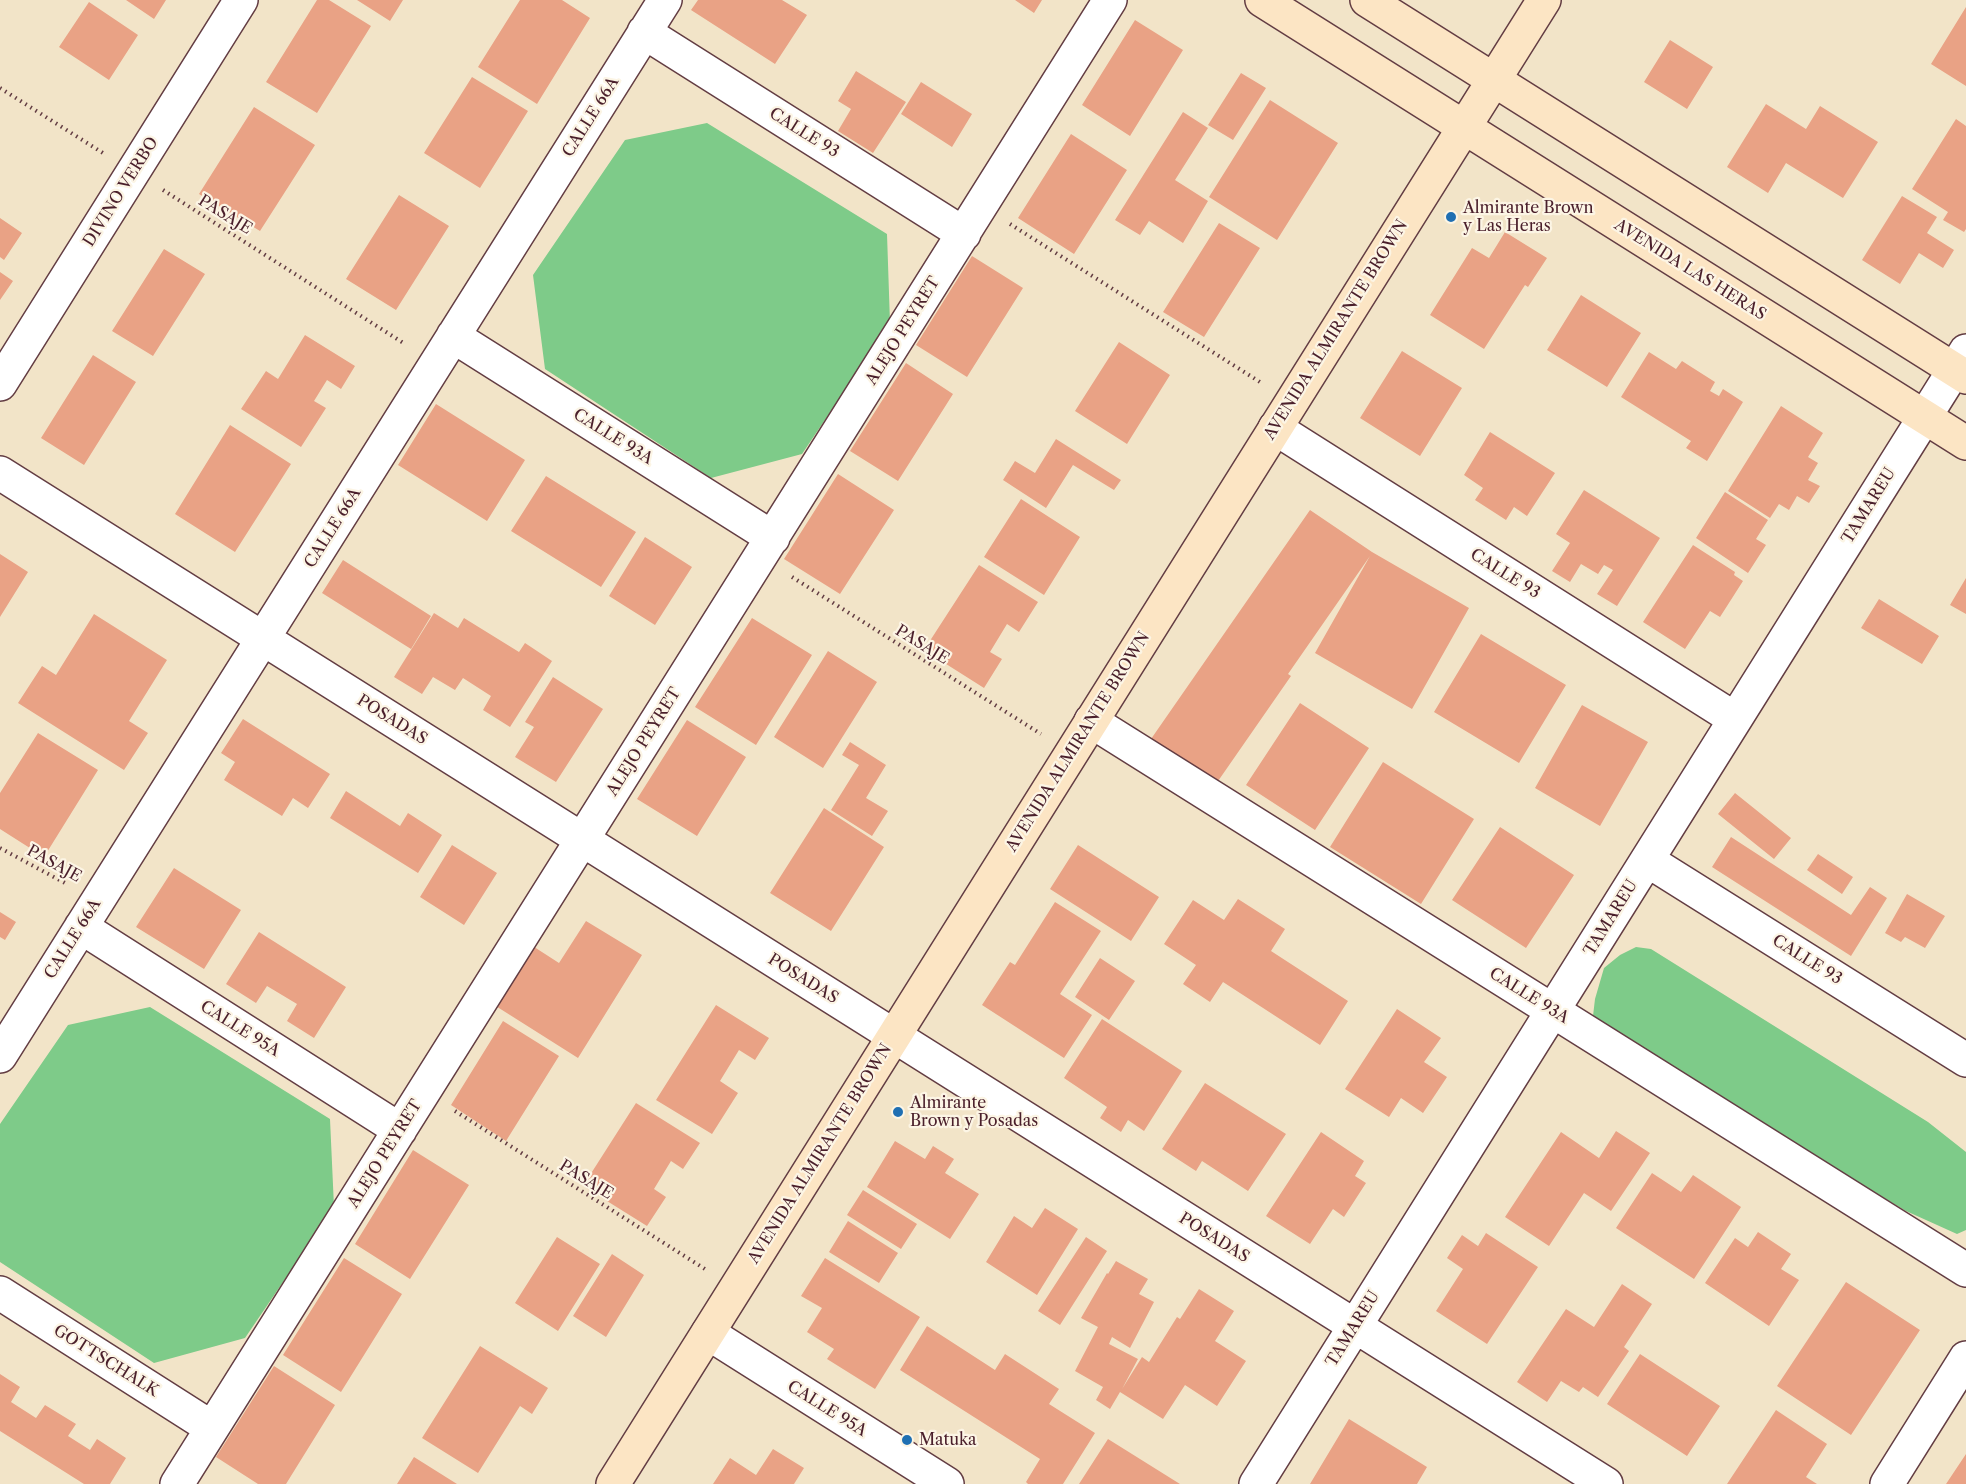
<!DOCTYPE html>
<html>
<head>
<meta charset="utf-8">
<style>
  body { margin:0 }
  canvas { display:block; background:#f2e4c8 }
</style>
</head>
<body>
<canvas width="1966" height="1484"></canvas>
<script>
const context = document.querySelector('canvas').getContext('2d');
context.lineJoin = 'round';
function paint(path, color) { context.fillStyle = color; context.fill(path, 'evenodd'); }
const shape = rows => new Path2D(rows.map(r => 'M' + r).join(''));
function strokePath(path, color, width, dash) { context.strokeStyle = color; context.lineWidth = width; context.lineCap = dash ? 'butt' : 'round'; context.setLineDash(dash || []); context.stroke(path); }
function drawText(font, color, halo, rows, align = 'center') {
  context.font = font + ' "Libre Caslon Text",serif'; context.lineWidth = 4.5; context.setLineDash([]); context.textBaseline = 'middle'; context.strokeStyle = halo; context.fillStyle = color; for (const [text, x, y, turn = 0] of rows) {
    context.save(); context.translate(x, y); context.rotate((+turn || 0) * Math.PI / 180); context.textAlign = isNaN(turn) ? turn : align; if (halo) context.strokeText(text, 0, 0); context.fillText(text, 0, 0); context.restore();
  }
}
const green = shape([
  [707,123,887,234,890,323,802,454,711,478,545,369,533,275,625,140],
  [1636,947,1651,949,1928,1122,1966,1152,1966,1230,1957,1234,1906,1211,1707,1092,1593,1016,1595,999,1604,968,1620,955],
  [150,1007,330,1119,334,1207,245,1338,154,1363,0,1262,0,1124,68,1025]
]);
const building = shape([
  [126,0,166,0,154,19],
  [317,0,329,0,371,26,317,113,266,82],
  [357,0,403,0,390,21],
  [520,0,562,0,590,18,537,104,478,67],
  [698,0,782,0,807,15,775,64,691,10],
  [1015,0,1042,0,1034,13],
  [89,2,138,35,109,80,59,47],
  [1966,7,1966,86,1931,64],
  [1135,20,1183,50,1130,136,1082,105],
  [1670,40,1713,67,1687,109,1644,82],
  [856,71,906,102,873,153,838,131,851,109,838,101],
  [1241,73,1266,88,1233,140,1208,125],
  [472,77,528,111,480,188,424,153],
  [921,82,972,114,952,147,901,114],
  [1270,100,1338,143,1277,240,1209,197],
  [1766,104,1806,129,1820,106,1878,142,1843,198,1786,163,1768,193,1727,167],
  [254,107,315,145,260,231,199,194],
  [1183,112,1208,128,1175,180,1208,201,1183,243,1149,221,1140,235,1115,220],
  [1956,119,1966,126,1966,229,1964,232,1943,220,1948,212,1912,189],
  [1071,134,1127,170,1074,254,1018,218],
  [399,195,449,226,396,310,346,279],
  [1902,196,1937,217,1927,233,1954,250,1943,268,1919,253,1900,284,1862,260],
  [0,218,22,233,4,260,0,257],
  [1219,223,1260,248,1204,337,1163,312],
  [1505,232,1547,258,1528,287,1525,285,1484,349,1430,315,1472,248,1489,258],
  [164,249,205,274,153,356,112,331],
  [972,256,1023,288,967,377,916,345],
  [0,272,13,281,0,300],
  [1581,295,1641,333,1607,387,1547,350],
  [305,335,355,366,341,389,327,380,314,401,326,408,301,447,241,409,266,371,278,379],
  [1119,342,1170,375,1127,444,1075,411],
  [1402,351,1462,388,1420,456,1360,418],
  [1649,352,1676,369,1682,361,1715,382,1710,391,1719,396,1723,389,1743,402,1707,461,1686,448,1691,441,1621,397],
  [93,355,136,382,84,465,41,438],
  [906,363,953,394,898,481,850,451],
  [436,404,525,460,487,521,398,465],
  [1781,406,1823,433,1808,457,1818,463,1808,480,1820,486,1809,503,1797,496,1789,510,1779,504,1770,518,1728,491],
  [230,425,291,464,235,552,175,514],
  [1490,432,1555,473,1527,516,1514,507,1506,520,1475,500,1483,488,1464,475],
  [1056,439,1121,480,1114,490,1073,465,1046,508,1003,480,1015,461,1035,473],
  [838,474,894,510,840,594,784,559],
  [546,476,636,532,601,587,511,531],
  [1584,490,1660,538,1617,606,1597,594,1613,570,1604,565,1598,574,1581,564,1570,582,1552,571,1570,543,1556,534],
  [1725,492,1768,520,1756,539,1766,545,1748,573,1696,538],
  [1021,499,1080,537,1044,595,984,557],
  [1310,510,1372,552,1469,608,1412,709,1315,653,1370,556,1288,674,1291,676,1216,784,1151,739],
  [645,537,692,567,655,625,609,596],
  [1693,545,1735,572,1734,575,1743,581,1720,617,1710,611,1685,649,1643,622],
  [0,554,28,572,0,617],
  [343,560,431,616,411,649,322,593],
  [979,565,1038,602,1019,632,1007,624,990,652,1002,659,984,688,924,650],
  [1966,578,1966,614,1950,605],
  [1879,599,1939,636,1922,664,1861,628],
  [434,613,458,628,464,618,519,652,525,643,552,661,510,727,483,710,491,696,463,678,455,690,433,677,422,694,394,677],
  [94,614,167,660,129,721,148,733,124,770,18,703,42,666,56,675],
  [752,618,812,655,756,745,695,707],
  [1481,634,1566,685,1519,763,1434,712],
  [828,651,877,682,823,768,774,737],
  [553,677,603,709,556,782,515,757,534,727,525,722],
  [1300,703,1369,748,1315,830,1246,785],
  [1582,705,1648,742,1600,826,1535,788],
  [243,719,330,774,308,808,293,798,282,816,224,780,235,762,221,753],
  [687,720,746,757,697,836,637,799],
  [38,733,98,770,44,857,0,829,0,793],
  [850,742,886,765,866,798,888,811,872,836,831,810,859,765,842,755],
  [1383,762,1474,819,1421,904,1330,847],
  [346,791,400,826,408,813,442,835,418,873,330,818],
  [1735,793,1791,838,1774,859,1718,814],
  [824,808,884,847,831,931,770,893],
  [1500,827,1574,875,1526,948,1452,900],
  [1731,837,1851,915,1870,887,1887,898,1851,956,1712,867],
  [452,845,497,873,464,925,420,897],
  [1078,845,1159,897,1131,941,1050,889],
  [1818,854,1853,877,1842,894,1807,870],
  [174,868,241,910,204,969,136,927],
  [1907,894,1945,916,1925,948,1905,937,1901,942,1885,933],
  [1238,899,1285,929,1271,951,1348,1001,1320,1045,1223,982,1210,1002,1183,984,1196,965,1164,944,1193,900,1224,920],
  [1055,902,1101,931,1060,994,1092,1015,1064,1058,982,1005,1010,962,1015,965],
  [0,912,16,922,5,940,0,937],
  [586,921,642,955,578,1058,491,1003,528,943,559,963],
  [259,932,346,987,314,1038,287,1021,297,1004,267,986,256,1003,226,984],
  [1100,958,1135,981,1109,1020,1075,997],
  [716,1005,769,1038,755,1060,739,1050,720,1081,738,1093,712,1134,656,1100],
  [1397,1009,1441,1038,1424,1062,1447,1077,1423,1113,1401,1098,1389,1117,1345,1089],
  [1102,1019,1182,1071,1144,1131,1128,1120,1121,1132,1100,1118,1107,1107,1064,1078],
  [503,1021,559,1056,506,1141,451,1105],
  [1205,1083,1286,1134,1248,1191,1202,1161,1196,1171,1162,1149],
  [636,1103,700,1143,683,1169,671,1161,654,1189,666,1197,647,1226,583,1186],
  [1616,1131,1650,1153,1611,1211,1584,1193,1549,1246,1505,1217,1561,1132,1599,1158],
  [1321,1132,1364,1161,1355,1176,1366,1183,1344,1217,1333,1209,1310,1244,1266,1216],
  [895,1141,925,1159,933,1146,954,1159,945,1173,979,1194,950,1239,867,1187],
  [413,1150,469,1185,410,1279,355,1244],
  [1652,1173,1681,1192,1693,1175,1741,1207,1694,1279,1616,1228],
  [863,1190,917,1224,901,1249,847,1215],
  [1045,1208,1078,1229,1037,1295,986,1262,1014,1216,1032,1228],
  [848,1221,898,1253,879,1283,829,1252],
  [1758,1232,1791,1254,1781,1269,1799,1280,1769,1326,1705,1283,1735,1238,1748,1247],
  [1486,1233,1538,1267,1487,1344,1436,1311,1463,1269,1447,1258,1462,1235,1478,1246],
  [557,1237,600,1264,558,1331,515,1303],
  [1086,1237,1107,1251,1060,1325,1038,1311],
  [612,1254,644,1275,606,1337,573,1316],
  [344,1258,402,1294,341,1392,283,1355],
  [825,1258,920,1317,875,1389,827,1359,834,1349,807,1332,822,1308,801,1296],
  [1116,1261,1148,1279,1139,1294,1154,1302,1130,1348,1112,1337,1109,1344,1138,1359,1122,1389,1142,1357,1149,1362,1177,1317,1180,1319,1199,1289,1234,1311,1215,1341,1246,1361,1217,1406,1185,1385,1163,1419,1120,1392,1110,1409,1096,1400,1103,1387,1075,1371,1098,1327,1081,1318,1107,1273,1108,1274],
  [1846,1282,1920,1330,1851,1435,1777,1386],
  [1622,1284,1652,1304,1624,1347,1629,1351,1598,1397,1583,1387,1579,1392,1561,1381,1547,1402,1517,1382,1566,1309,1594,1327],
  [927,1326,995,1370,1005,1354,1059,1389,1049,1404,1095,1433,1063,1484,1028,1484,1026,1482,1040,1459,900,1370],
  [480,1346,548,1388,532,1414,520,1406,478,1473,422,1438],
  [1640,1354,1720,1406,1687,1456,1607,1404],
  [274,1366,335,1405,286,1484,258,1484,216,1457],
  [0,1374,20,1387,11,1402,36,1418,45,1405,76,1424,68,1436,90,1450,97,1439,126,1458,110,1484,84,1484,0,1431],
  [1776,1410,1827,1444,1806,1477,1817,1484,1727,1484],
  [1349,1419,1427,1467,1417,1484,1310,1484],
  [1108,1439,1180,1484,1079,1484],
  [773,1449,804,1468,794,1484,713,1484,730,1458,756,1475],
  [1966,1454,1966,1484,1946,1484],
  [414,1457,457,1484,397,1484]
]);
const path = shape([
  [0,88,103,153],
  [163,190,405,344],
  [1010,224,1260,382],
  [792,577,1041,734],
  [0,848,65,883],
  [455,1111,705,1269]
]);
const street = shape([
  [644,32,964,234],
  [453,336,773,538],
  [0,384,241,0],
  [1275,428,1735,719],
  [0,473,1606,1484],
  [1091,721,1966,1270],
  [1647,860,1966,1060],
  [81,927,400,1130],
  [0,1056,665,0],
  [0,1293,212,1428],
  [708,1333,947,1484],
  [177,1484,1110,0],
  [1256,1484,1966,351],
  [1887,1484,1966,1358]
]);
const secondary = shape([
  [1262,0,1966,443],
  [1367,0,1966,377],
  [613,1484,1544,0]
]);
const markers = [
  [1451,217,6,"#1f6fb2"],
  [898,1112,6,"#1f6fb2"],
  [907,1440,6,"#1f6fb2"]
];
const streetNames = [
  ["CALLE 66A",591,117,-58],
  ["CALLE 93",804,133,32],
  ["DIVINO VERBO",121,192,-58],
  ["PASAJE",225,215,32],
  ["AVENIDA LAS HERAS",1690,270,32],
  ["AVENIDA ALMIRANTE BROWN",1336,330,-58],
  ["ALEJO PEYRET",903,331,-58],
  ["CALLE 93A",613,437,32],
  ["TAMAREU",1869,506,-58],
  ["CALLE 66A",333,528,-58],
  ["CALLE 93",1505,574,32],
  ["PASAJE",922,645,32],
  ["POSADAS",392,720,32],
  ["ALEJO PEYRET",644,742,-58],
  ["AVENIDA ALMIRANTE BROWN",1078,742,-58],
  ["PASAJE",54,864,29],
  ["TAMAREU",1611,918,-58],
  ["CALLE 66A",73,939,-58],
  ["CALLE 93",1807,960,32],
  ["POSADAS",803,979,32],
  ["CALLE 93A",1529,996,32],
  ["CALLE 95A",240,1029,32],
  ["ALEJO PEYRET",385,1154,-58],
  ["AVENIDA ALMIRANTE BROWN",820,1154,-58],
  ["PASAJE",586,1180,32],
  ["POSADAS",1214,1238,32],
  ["TAMAREU",1353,1329,-58],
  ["GOTTSCHALK",106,1361,32],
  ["CALLE 95A",827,1409,32]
];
const poiNames = [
  ["Almirante Brown",1463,208],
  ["y Las Heras",1463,226],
  ["Almirante",910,1103],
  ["Brown y Posadas",910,1121],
  ["Matuka",919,1440]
];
paint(green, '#7ecb89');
paint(building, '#e9a285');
strokePath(street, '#633d43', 36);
strokePath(secondary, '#633d43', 36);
strokePath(path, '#633d43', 4, [1.5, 4.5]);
strokePath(street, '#fff', 33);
strokePath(secondary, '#fce5c4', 33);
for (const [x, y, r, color] of markers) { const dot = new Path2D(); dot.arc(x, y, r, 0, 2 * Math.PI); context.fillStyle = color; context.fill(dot); strokePath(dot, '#fcf5e5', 2); }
drawText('16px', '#4a1f2b', '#fcf5e5', streetNames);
drawText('16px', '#4a1f2b', '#fcf5e5', poiNames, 'left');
</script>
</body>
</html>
